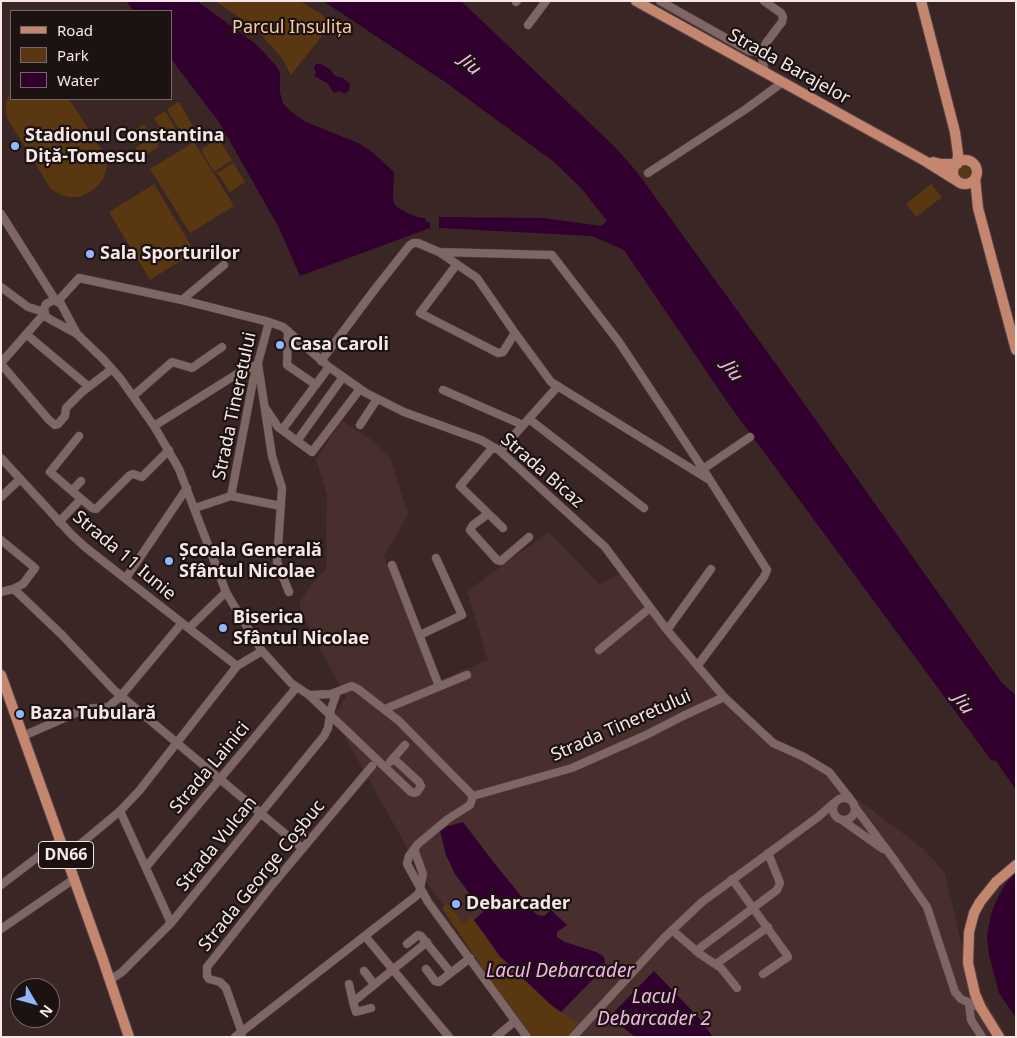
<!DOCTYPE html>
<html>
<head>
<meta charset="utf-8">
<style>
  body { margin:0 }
  #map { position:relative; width:1017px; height:1038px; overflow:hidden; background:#3b2626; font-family:"Noto Sans",sans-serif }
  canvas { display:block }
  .frame { position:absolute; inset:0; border:2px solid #f7e8e8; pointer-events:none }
  .legend { position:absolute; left:10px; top:10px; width:162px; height:90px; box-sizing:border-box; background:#1c1212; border:1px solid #746868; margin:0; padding:6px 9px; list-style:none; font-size:15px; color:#f7e8e8 }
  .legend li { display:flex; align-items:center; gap:10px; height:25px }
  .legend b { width:25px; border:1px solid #746868 }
  .north { position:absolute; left:10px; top:978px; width:50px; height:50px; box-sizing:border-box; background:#1c1212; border:1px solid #746868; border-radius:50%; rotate:127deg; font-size:14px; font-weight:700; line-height:20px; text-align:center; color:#f7e8e8 }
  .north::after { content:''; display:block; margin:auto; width:18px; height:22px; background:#90b8fd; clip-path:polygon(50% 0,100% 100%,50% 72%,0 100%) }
</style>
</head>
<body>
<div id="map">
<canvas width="1017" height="1038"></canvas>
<div class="frame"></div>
<ul class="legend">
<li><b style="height:6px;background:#c4866f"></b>Road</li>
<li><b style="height:14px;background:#593811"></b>Park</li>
<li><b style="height:14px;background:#32002e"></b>Water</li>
</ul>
<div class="north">N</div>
</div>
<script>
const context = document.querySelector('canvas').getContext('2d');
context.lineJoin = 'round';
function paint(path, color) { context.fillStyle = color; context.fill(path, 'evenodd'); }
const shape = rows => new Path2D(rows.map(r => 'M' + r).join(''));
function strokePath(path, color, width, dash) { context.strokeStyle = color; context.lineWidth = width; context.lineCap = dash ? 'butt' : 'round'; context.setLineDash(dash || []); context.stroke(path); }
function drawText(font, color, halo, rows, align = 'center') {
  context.font = font + ' "Noto Sans",sans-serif'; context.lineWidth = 4.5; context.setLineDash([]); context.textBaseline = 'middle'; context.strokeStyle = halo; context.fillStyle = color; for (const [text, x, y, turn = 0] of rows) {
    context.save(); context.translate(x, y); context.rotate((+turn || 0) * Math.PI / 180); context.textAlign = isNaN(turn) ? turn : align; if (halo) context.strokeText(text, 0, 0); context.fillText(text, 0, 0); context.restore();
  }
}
const built = shape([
  [342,421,369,438,390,457,408,515,384,556,436,682,488,660,467,591,549,532,599,584,620,574,712,690,925,850,945,873,961,943,974,954,978,988,1007,1037,540,1037,427,883,333,716,346,697,307,624,299,603,311,585,326,569,327,495,316,459]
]);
const green = shape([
  [215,1,300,1,333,22,291,75,282,58,255,28],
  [11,92,11,99,69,99,105,155,107,167,103,179,96,188,80,197,71,197,61,195,51,189,7,118,6,108,7,99],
  [179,102,193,126,181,133,167,109],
  [165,111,179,135,169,141,154,118],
  [144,124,151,134,133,145,127,136],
  [153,137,159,147,141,158,135,148],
  [218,138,232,160,214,172,201,150],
  [194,142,234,206,190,233,150,169],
  [233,163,245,182,230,192,217,173],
  '957 172a8 8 0 1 1 16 0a8 8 0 1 1-16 0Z',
  [154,184,195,252,150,280,109,212],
  [931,184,942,197,916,217,906,204],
  [448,904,463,924,472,917,499,957,537,993,558,1011,580,1023,568,1037,533,1037,492,982,442,908]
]);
const water = shape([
  [126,1,197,1,257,45,277,67,280,73,280,93,283,103,290,111,306,122,358,143,370,150,394,172,393,199,395,205,400,209,414,216,426,219,426,222,430,222,430,228,300,276,279,228,219,122,171,59,171,11,134,11],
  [323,1,461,1,615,147,637,172,781,371,1002,683,1016,695,1016,790,996,761,991,760,730,406,624,250,592,236,439,228,439,217,544,218,601,226,607,221,581,188,554,162,445,82],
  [316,64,321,64,330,69,335,76,343,78,350,84,349,91,344,94,340,91,334,93,327,83,314,76,316,73,314,67],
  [463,822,495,864,534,912,538,915,544,916,551,910,567,925,557,932,557,937,565,942,596,952,603,956,605,960,604,965,599,973,561,1012,550,1004,500,956,474,920,483,912,455,874,446,855,440,831,448,826],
  [1016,872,1016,1018,999,993,989,955,987,936,991,914,998,897,1006,883],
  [654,971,699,1018,713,1037,635,1037,615,1021,615,1011]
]);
const minor = shape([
  [660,1,749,51,761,53,765,72],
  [516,2,517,1],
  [528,25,546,1],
  [761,53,766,43,782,22,783,17,781,13,764,1],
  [648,173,746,109,783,82],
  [1,214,56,301],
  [439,252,477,278,515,333,551,382,708,479],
  [457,264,420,313,498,353,503,352,515,333],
  [1,287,28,307,44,312],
  [182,300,224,265],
  [58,301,79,278,182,300,269,322,283,327,329,367,366,393,404,412,481,440,500,451,605,547,667,630,724,697,773,743,804,757,829,772,851,800],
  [288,331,287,365,316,385],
  [26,334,88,386],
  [77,334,61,304,54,300,46,304,44,309,46,317,77,334,103,359,120,378,154,426,179,469,226,592,233,604,262,651,291,683,309,695],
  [321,361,375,289,409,246,413,243,418,243,439,252,552,255,619,342,703,469,767,570,764,577,698,665],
  [1,363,44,314],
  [1,364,49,420,55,425,58,424,65,416,66,408,82,392,112,369],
  [443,390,523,425],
  [133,396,172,362,192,368,222,347],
  [266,409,278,427,312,452,360,389],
  [529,419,644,508],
  [360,425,377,399],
  [154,426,237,374,258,364,272,456,282,488,277,562,289,592],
  [282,430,329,367],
  [297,441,343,377],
  [493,447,460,486,503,528],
  [500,451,558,386],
  [1,458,71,534,85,547,237,666],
  [703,469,750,437],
  [81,481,72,491,92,508,96,509,130,475,133,474,142,477,169,450],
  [72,491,50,472,79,436],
  [231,496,253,381,269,322],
  [1,497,20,479],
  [195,508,231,496,281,506],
  [488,514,473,525,470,530,497,560,501,561,529,537],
  [59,522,81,499],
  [1,540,35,568,23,584,13,589],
  [392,565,439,686],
  [126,578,187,488],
  [1,592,13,589,17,592,62,635,114,690,302,848],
  [189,628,226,592],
  [667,630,711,569],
  [420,635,462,615,436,558],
  [599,650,650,608],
  [385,709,467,675],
  [23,736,85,709,108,707,121,696,182,623],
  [393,758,419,782,421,786,417,792,414,793,411,792,309,695,331,694,352,686,358,689,399,721,473,796,470,805,448,819,418,844,409,856,407,864,428,902,527,1037],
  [390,762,405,745],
  [473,796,572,768,646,735,683,716,724,697],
  '833 809a11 11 0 1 1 22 0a11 11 0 1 1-22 0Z',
  [854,806,895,861,927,907,955,992,961,999,981,1008],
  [120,811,171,923],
  [842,820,883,849],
  [66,856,120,811,139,791,237,666,262,651],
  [146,867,296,688],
  [732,879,787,955,788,957,763,974],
  [1,885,60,840],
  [1,929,74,879],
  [672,930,700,954,721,968,737,988],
  [365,936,449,1037],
  [407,944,418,935,421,936,451,973],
  [696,951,777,890,780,883,768,853],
  [716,964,768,927],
  [426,969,435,981,439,982,470,958],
  [364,971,374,984],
  [110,980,122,972,171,923,324,736,328,728,331,709,337,692],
  [349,984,353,1002],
  [969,1004,971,1020,982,1037],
  [371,1008,356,1012,353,1002,427,942],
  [242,1033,226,988,220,982,209,979,207,976,207,967,272,885,372,766],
  [235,1037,416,896,419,893,423,874,414,849],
  [496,1037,515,1021],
  [573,1037,664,938,702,902,818,817,834,803]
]);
const major = shape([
  [636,1,925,161,957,181],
  [921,1,955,132,958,154,957,164,941,164,933,162],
  '953 172a12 12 0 1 1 24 0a12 12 0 1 1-24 0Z',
  [975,178,978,208,1016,350],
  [1,675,102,957,129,1037],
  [999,1037,981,1008,975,994,968,963,969,932,974,913,980,902,996,882,1016,865]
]);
const markers = [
  [15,146,5,"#90b8fd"],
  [90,254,5,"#90b8fd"],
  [280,345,5,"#90b8fd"],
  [169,561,5,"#90b8fd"],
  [223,628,5,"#90b8fd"],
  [20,714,5,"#90b8fd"],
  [456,904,5,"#90b8fd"]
];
const shields = [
  [66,855,55]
];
const shieldNames = [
  ["DN66",66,855]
];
const parkNames = [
  ["Parcul Insulița",292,28]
];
const streetNames = [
  ["Strada Barajelor",789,67,29],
  ["Strada Tineretului",235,406,-78],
  ["Strada Bicaz",542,471,41],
  ["Strada 11 Iunie",124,556,40],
  ["Strada Tineretului",621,726,-24],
  ["Strada Lainici",210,768,-50],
  ["Strada Vulcan",217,844,-51],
  ["Strada George Coșbuc",262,876,-51]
];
const poiNames = [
  ["Stadionul Constantina",25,136],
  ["Diță-Tomescu",25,157],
  ["Sala Sporturilor",100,254],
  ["Casa Caroli",290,345],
  ["Școala Generală",179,551],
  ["Sfântul Nicolae",179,572],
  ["Biserica",233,618],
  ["Sfântul Nicolae",233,639],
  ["Baza Tubulară",30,714],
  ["Debarcader",466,904]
];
const waterNames = [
  ["Jiu",470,65,43],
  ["Jiu",732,371,55],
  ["Jiu",963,704,55],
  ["Lacul Debarcader",560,972],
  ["Lacul",654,998],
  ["Debarcader 2",654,1020]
];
paint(built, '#492e2e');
paint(green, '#593811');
paint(water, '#32002e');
strokePath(minor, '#544343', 9);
strokePath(major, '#544343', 12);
strokePath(minor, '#7e6665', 8);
strokePath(major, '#c4866f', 10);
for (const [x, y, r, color] of markers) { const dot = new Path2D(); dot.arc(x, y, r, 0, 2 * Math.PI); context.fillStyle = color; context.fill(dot); strokePath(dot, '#1c1212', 2); }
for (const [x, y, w] of shields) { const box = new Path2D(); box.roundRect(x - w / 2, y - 13.5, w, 27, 4); context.fillStyle = '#1c1212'; context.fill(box); strokePath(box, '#f7e8e8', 1); }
drawText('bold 16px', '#f7e8e8', null, shieldNames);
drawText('18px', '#f9cb9d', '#1c1212', parkNames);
drawText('18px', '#f7e8e8', '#1c1212', streetNames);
drawText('bold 18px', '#f7e8e8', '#1c1212', poiNames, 'left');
drawText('italic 19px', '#f7b4ec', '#1c1212', waterNames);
</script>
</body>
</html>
